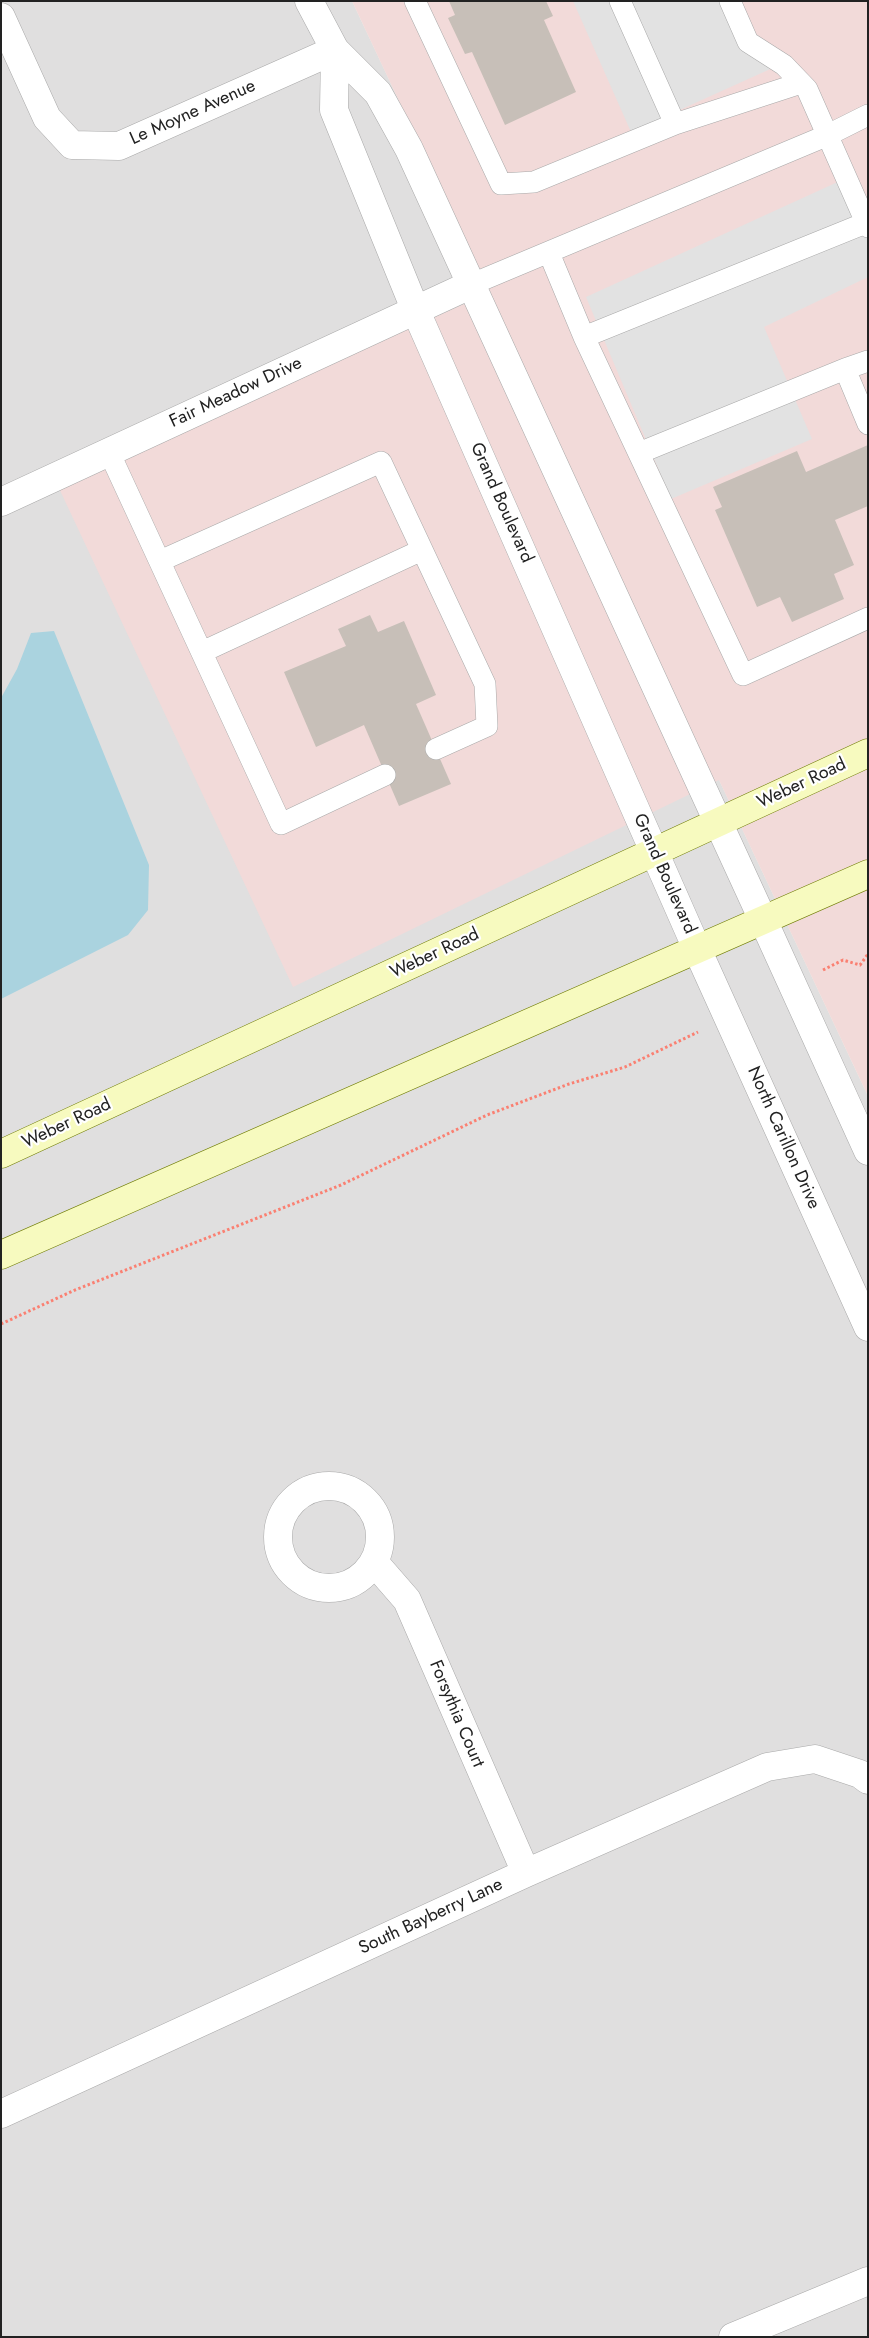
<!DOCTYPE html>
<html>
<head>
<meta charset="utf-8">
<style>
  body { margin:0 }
  #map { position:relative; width:869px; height:2338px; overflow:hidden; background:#f2efe9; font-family:Jost,sans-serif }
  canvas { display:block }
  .frame { position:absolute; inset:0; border:2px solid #222; pointer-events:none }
</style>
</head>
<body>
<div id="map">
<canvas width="869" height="2338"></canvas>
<div class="frame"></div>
</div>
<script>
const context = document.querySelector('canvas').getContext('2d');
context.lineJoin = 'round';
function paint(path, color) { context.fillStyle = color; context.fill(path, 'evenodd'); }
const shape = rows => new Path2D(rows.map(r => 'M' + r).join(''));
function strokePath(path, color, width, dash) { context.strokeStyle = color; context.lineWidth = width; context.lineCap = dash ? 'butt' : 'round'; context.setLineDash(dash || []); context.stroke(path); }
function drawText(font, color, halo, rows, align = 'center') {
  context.font = font + ' Jost,sans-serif'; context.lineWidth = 4.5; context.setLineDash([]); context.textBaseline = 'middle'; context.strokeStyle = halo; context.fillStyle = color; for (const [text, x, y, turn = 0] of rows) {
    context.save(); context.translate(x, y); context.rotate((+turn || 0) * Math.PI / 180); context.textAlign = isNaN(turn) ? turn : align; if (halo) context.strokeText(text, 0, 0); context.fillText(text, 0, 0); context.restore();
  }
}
const residential = shape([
  [1,1,352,1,868,1096,868,2337,1,2337]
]);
const commercial = shape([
  [352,1,868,1,868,1096,719,780,293,987,57,484,489,293]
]);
const parking = shape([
  [573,1,732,1,777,66,631,132],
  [853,175,868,210,868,277,764,327,812,439,671,499,586,297]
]);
const water = shape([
  [54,631,149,865,148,910,128,935,1,999,1,698,17,669,31,633]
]);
const building = shape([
  [449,1,546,1,553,16,544,20,576,92,505,125,472,52,465,54,448,18,455,15],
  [868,445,868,506,835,520,854,565,834,574,844,599,792,622,780,597,757,607,715,510,722,507,713,487,797,451,806,472],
  [370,615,378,632,404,621,436,695,416,704,451,784,399,806,364,725,316,747,284,672,346,646,338,629]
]);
const path = shape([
  [823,970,843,960,860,965,868,954],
  [1,1324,75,1290,341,1185,487,1115,569,1084,625,1067,698,1032]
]);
const service = shape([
  [415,1,501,184,534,182,675,124,801,83],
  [620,1,675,124],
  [730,1,748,42,784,65,807,89,868,227],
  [868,222,584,337,743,675,868,618],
  [549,253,584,337],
  [470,285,828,135,868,115],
  [868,361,845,369,868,424],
  [109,452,281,824,385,775],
  [639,453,845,369],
  [160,561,381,462,485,684,487,726,436,749],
  [202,652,422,550]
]);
const minor = shape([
  [1,17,47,118,72,145,119,146,335,50],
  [1,502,470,285],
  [763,920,868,1151],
  [697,949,868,1327],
  '278 1537a51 51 0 1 1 102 0a51 51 0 1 1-102 0Z',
  [374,1562,407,1600,526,1873],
  [1,2114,526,1873,767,1767,815,1759,860,1774,868,1780],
  [733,2337,868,2281]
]);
const tertiary = shape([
  [309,1,335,50,378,93,409,149,763,920],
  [335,50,334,110,415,309,697,949]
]);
const secondary = shape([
  [1,1154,868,753],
  [1,1255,868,874]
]);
const streetNames = [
  ["Le Moyne Avenue",193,113,-24],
  ["Fair Meadow Drive",236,393,-25],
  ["Grand Boulevard",501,503,66],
  ["Weber Road",802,784,-25],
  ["Grand Boulevard",664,874,66],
  ["Weber Road",435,954,-25],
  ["Weber Road",67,1124,-25],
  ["North Carillon Drive",783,1138,66],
  ["Forsythia Court",456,1714,67],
  ["South Bayberry Lane",431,1917,-25]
];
paint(residential, '#e0dfdf');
paint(commercial, '#f2dad9');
paint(parking, '#e2e2e2');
paint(water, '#aad3df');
paint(building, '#c7bfb8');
strokePath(service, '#a9a9a9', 22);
strokePath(minor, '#a9a9a9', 29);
strokePath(tertiary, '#a9a9a9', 29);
strokePath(secondary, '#707d05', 29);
strokePath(path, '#fa8072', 3, [2.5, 2.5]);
strokePath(service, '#fff', 21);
strokePath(minor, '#fff', 28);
strokePath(tertiary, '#fff', 28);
strokePath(secondary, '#f7fabf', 28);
drawText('18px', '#222', '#fff', streetNames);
</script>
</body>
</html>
